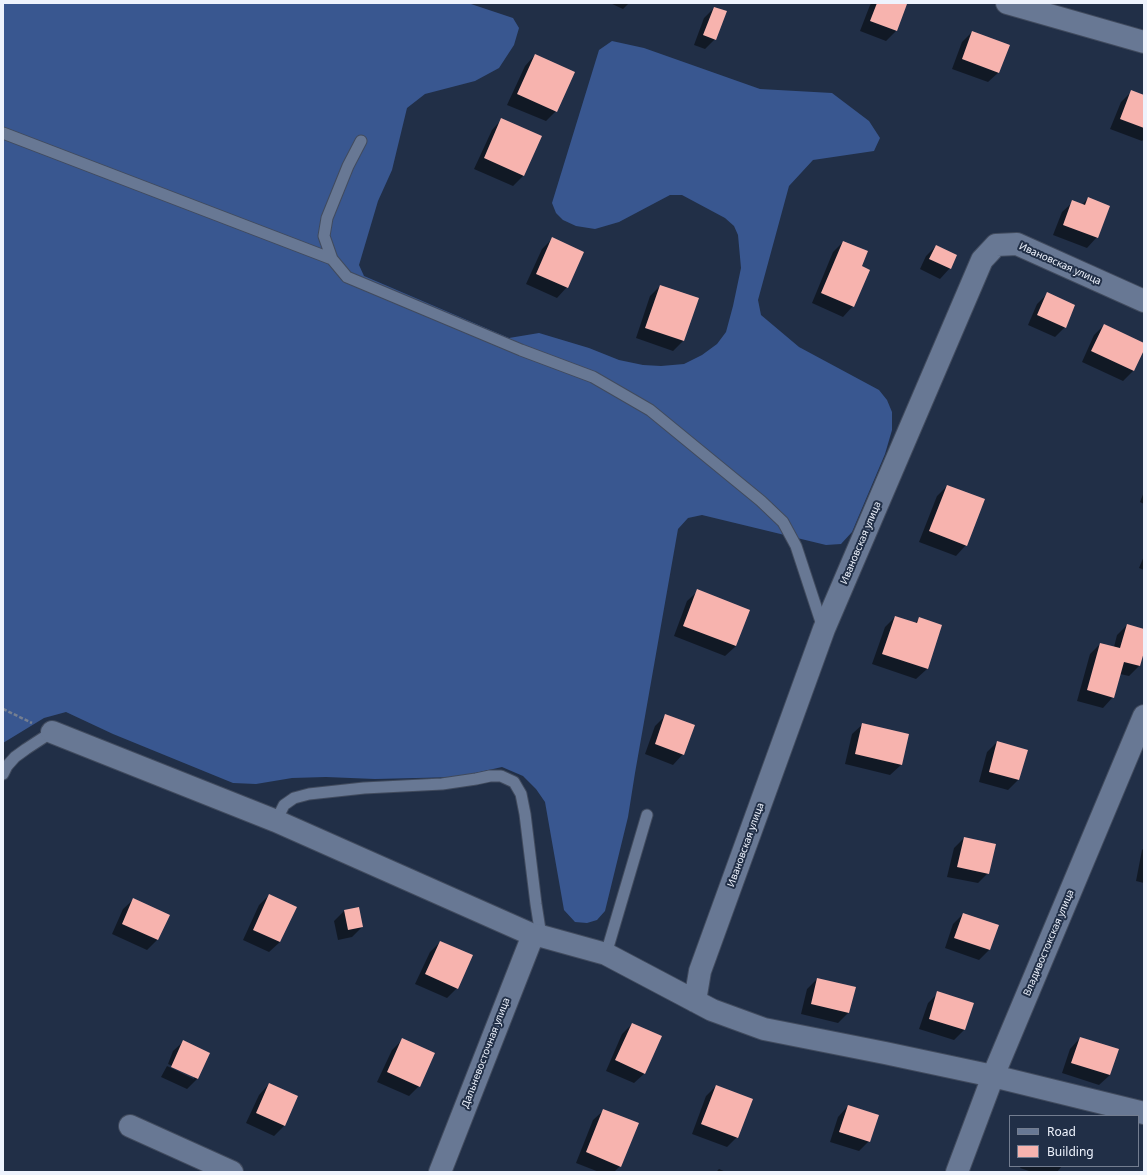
<!DOCTYPE html>
<html>
<head>
<meta charset="utf-8">
<style>
  body { margin:0 }
  #map { position:relative; width:1147px; height:1175px; overflow:hidden; background:#212f47; font-family:"Noto Sans",sans-serif }
  canvas { display:block }
  .frame { position:absolute; inset:0; border:4px solid #eef3fd; pointer-events:none }
  .legend { position:absolute; left:1009px; top:1115px; width:130px; height:52px; box-sizing:border-box; background:#212f47; border:1px solid #737d90; margin:0; padding:5px 7px; list-style:none; font-size:12px; color:#eef3fd }
  .legend li { display:flex; align-items:center; gap:8px; height:20px }
  .legend b { width:20px; border:1px solid #737d90 }
</style>
</head>
<body>
<div id="map">
<canvas width="1147" height="1175"></canvas>
<div class="frame"></div>
<ul class="legend">
<li><b style="height:5px;background:#687894"></b>Road</li>
<li><b style="height:11px;background:#f7b3ae"></b>Building</li>
</ul>
</div>
<script>
const context = document.querySelector('canvas').getContext('2d');
context.lineJoin = 'round';
function paint(path, color) { context.fillStyle = color; context.fill(path, 'evenodd'); }
const shape = rows => new Path2D(rows.map(r => 'M' + r).join(''));
function strokePath(path, color, width, dash) { context.strokeStyle = color; context.lineWidth = width; context.lineCap = dash ? 'butt' : 'round'; context.setLineDash(dash || []); context.stroke(path); }
function drawText(font, color, halo, rows, align = 'center') {
  context.font = font + ' "Noto Sans",sans-serif'; context.lineWidth = 4; context.setLineDash([]); context.textBaseline = 'middle'; context.strokeStyle = halo; context.fillStyle = color; for (const [text, x, y, turn = 0] of rows) {
    context.save(); context.translate(x, y); context.rotate((+turn || 0) * Math.PI / 180); context.textAlign = isNaN(turn) ? turn : align; if (halo) context.strokeText(text, 0, 0); context.fillText(text, 0, 0); context.restore();
  }
}
const forest = shape([
  [3,3,468,3,513,18,519,28,514,45,499,68,475,81,425,94,407,108,392,170,378,201,359,265,364,276,509,338,539,333,589,348,619,360,643,365,661,366,684,364,702,355,717,344,726,332,733,306,741,268,738,235,734,226,725,218,682,195,670,195,619,222,595,229,576,226,563,220,556,213,552,203,599,50,612,41,644,48,760,89,832,93,869,121,880,138,874,151,813,160,789,186,758,300,761,315,799,347,879,390,887,400,892,412,892,430,885,454,852,532,841,544,826,545,702,515,688,518,678,529,635,773,628,817,605,911,597,920,587,923,575,922,564,910,545,802,536,789,523,776,502,767,458,777,375,779,326,777,292,778,256,784,233,783,113,734,66,712,44,718,3,743]
]);
const shadow = shape([
  [610,3,629,3,623,9],
  [872,3,903,3,906,4,896,31,886,41,860,31,870,5],
  [714,8,715,39,705,49,694,45,704,18],
  [972,32,999,72,988,82,952,69,962,42],
  [535,55,556,111,546,121,507,105,525,66],
  [1131,92,1144,96,1144,139,1142,141,1110,129,1121,102],
  [502,119,523,176,513,186,474,169,492,130],
  [1088,198,1097,237,1087,248,1053,235,1062,212,1073,202,1082,205],
  [552,239,567,287,557,298,526,284,542,249],
  [843,242,861,267,853,306,843,317,812,303,833,252],
  [936,246,956,255,950,268,940,279,920,269,926,256],
  [660,286,683,341,673,351,636,338,650,296],
  [1047,294,1065,327,1055,337,1028,325,1037,304],
  [1104,325,1144,344,1144,347,1133,371,1123,381,1082,362,1094,335],
  [947,486,966,545,956,556,919,542,937,496],
  [1144,492,1144,504,1140,502],
  [1144,556,1144,570,1139,568],
  [698,591,736,646,725,656,674,636,687,601],
  [895,617,914,624,920,618,941,626,927,669,916,679,872,664,885,627],
  [1127,625,1144,630,1144,649,1139,666,1129,676,1120,674,1113,697,1103,708,1077,701,1090,654,1100,644,1114,647,1117,635],
  [666,715,683,754,673,765,645,754,655,726],
  [863,724,908,735,901,765,890,775,845,764,852,734],
  [997,742,1018,780,1008,790,979,782,987,752],
  [964,838,988,873,978,883,947,877,954,848],
  [1144,848,1144,883,1136,881,1142,850],
  [269,895,280,942,269,952,243,940,259,905],
  [134,899,168,915,157,940,147,950,112,934,123,909],
  [344,911,362,927,352,937,338,940,334,921],
  [963,914,990,949,979,960,945,948,953,924],
  [440,942,457,988,447,998,415,984,430,952],
  [817,979,849,1012,838,1023,801,1014,807,989],
  [938,993,965,1029,954,1040,919,1029,928,1003],
  [632,1024,645,1073,634,1083,606,1071,622,1034],
  [1080,1038,1110,1075,1099,1085,1062,1073,1070,1049],
  [402,1040,419,1086,409,1096,377,1082,392,1050],
  [184,1041,209,1053,197,1079,187,1089,161,1077,167,1066,194,1079,194,1076,168,1064,173,1051],
  [269,1084,284,1126,274,1136,246,1123,259,1095],
  [716,1086,737,1137,727,1147,692,1134,706,1096],
  [848,1106,869,1141,859,1151,830,1142,838,1117],
  [604,1110,620,1166,614,1172,599,1172,576,1163,593,1120],
  [1021,1166,1062,1166,1057,1172,1032,1172,1020,1168],
  [719,1169,726,1172,716,1172]
]);
const building = shape([
  [877,3,907,4,897,31,870,21],
  [714,7,727,11,716,40,703,35],
  [972,31,1010,45,999,73,962,59],
  [535,54,575,72,557,112,517,94],
  [1131,90,1144,95,1144,128,1120,119],
  [501,118,542,136,524,176,484,158],
  [1088,197,1110,206,1098,238,1063,225,1072,200,1085,205],
  [552,237,584,252,568,288,536,274],
  [843,241,868,251,862,266,870,270,854,307,821,293],
  [936,245,957,255,951,269,929,259],
  [660,285,699,298,684,341,645,328],
  [1047,292,1075,305,1066,328,1037,315],
  [1104,324,1144,343,1144,350,1134,371,1091,351],
  [947,485,985,499,967,546,929,531],
  [697,589,750,610,736,646,683,626],
  [895,616,917,623,919,617,942,625,928,669,882,654],
  [1127,624,1144,629,1144,652,1140,666,1124,662,1114,698,1087,690,1100,643,1120,648],
  [665,714,695,725,684,755,655,744],
  [862,723,909,734,902,765,855,754],
  [997,741,1028,750,1019,780,989,772],
  [964,837,996,844,989,874,957,867],
  [269,894,297,907,280,942,253,930],
  [133,898,170,915,158,940,122,924],
  [359,907,363,927,348,930,344,910],
  [963,913,999,925,990,950,954,938],
  [440,941,473,955,458,989,425,974],
  [817,978,856,987,849,1013,811,1004],
  [937,991,974,1003,965,1030,929,1019],
  [632,1023,662,1036,645,1074,615,1060],
  [1080,1037,1119,1049,1110,1075,1071,1063],
  [402,1038,435,1053,420,1087,387,1072],
  [183,1040,210,1053,198,1079,171,1067],
  [269,1083,298,1096,285,1126,256,1113],
  [716,1085,753,1099,738,1138,701,1124],
  [848,1105,879,1115,870,1142,839,1132],
  [603,1109,639,1123,621,1167,586,1152]
]);
const path = shape([
  [3,709,32,723]
]);
const lane = shape([
  [3,133,332,259],
  [361,141,348,166,327,218,324,236,332,259,347,277,521,350,593,377,650,410,761,501,783,522,796,546,823,628],
  [3,774,7,766,15,757,26,749,52,732],
  [276,821,284,805,294,798,309,794,364,788,442,784,476,779,490,776,501,776,514,782,521,794,525,814,536,904,541,936],
  [606,954,647,815]
]);
const street = shape([
  [1007,3,1144,42],
  [52,732,276,821,533,935,541,936,606,954,712,1010,764,1029,885,1053,993,1076,1144,1113],
  [695,1001,700,971,824,629,982,260,996,245,1017,244,1144,301],
  [130,1126,232,1172],
  [440,1172,533,935],
  [957,1172,993,1076,1144,716]
]);
const streetNames = [
  ["Ивановская улица",1060,264,24],
  ["Ивановская улица",861,543,-67],
  ["Ивановская улица",746,845,-70],
  ["Владивостокская улица",1049,943,-67],
  ["Дальневосточная улица",486,1053,-69]
];
paint(forest, '#395790');
paint(shadow, '#0007');
paint(building, '#f7b3ae');
strokePath(lane, '#414b5e', 13);
strokePath(street, '#414b5e', 24);
strokePath(path, '#757f91', 2.5, [4, 2]);
strokePath(lane, '#687894', 11);
strokePath(street, '#687894', 22);
drawText('10px', '#eef3fd', '#212f47', streetNames);
</script>
</body>
</html>
